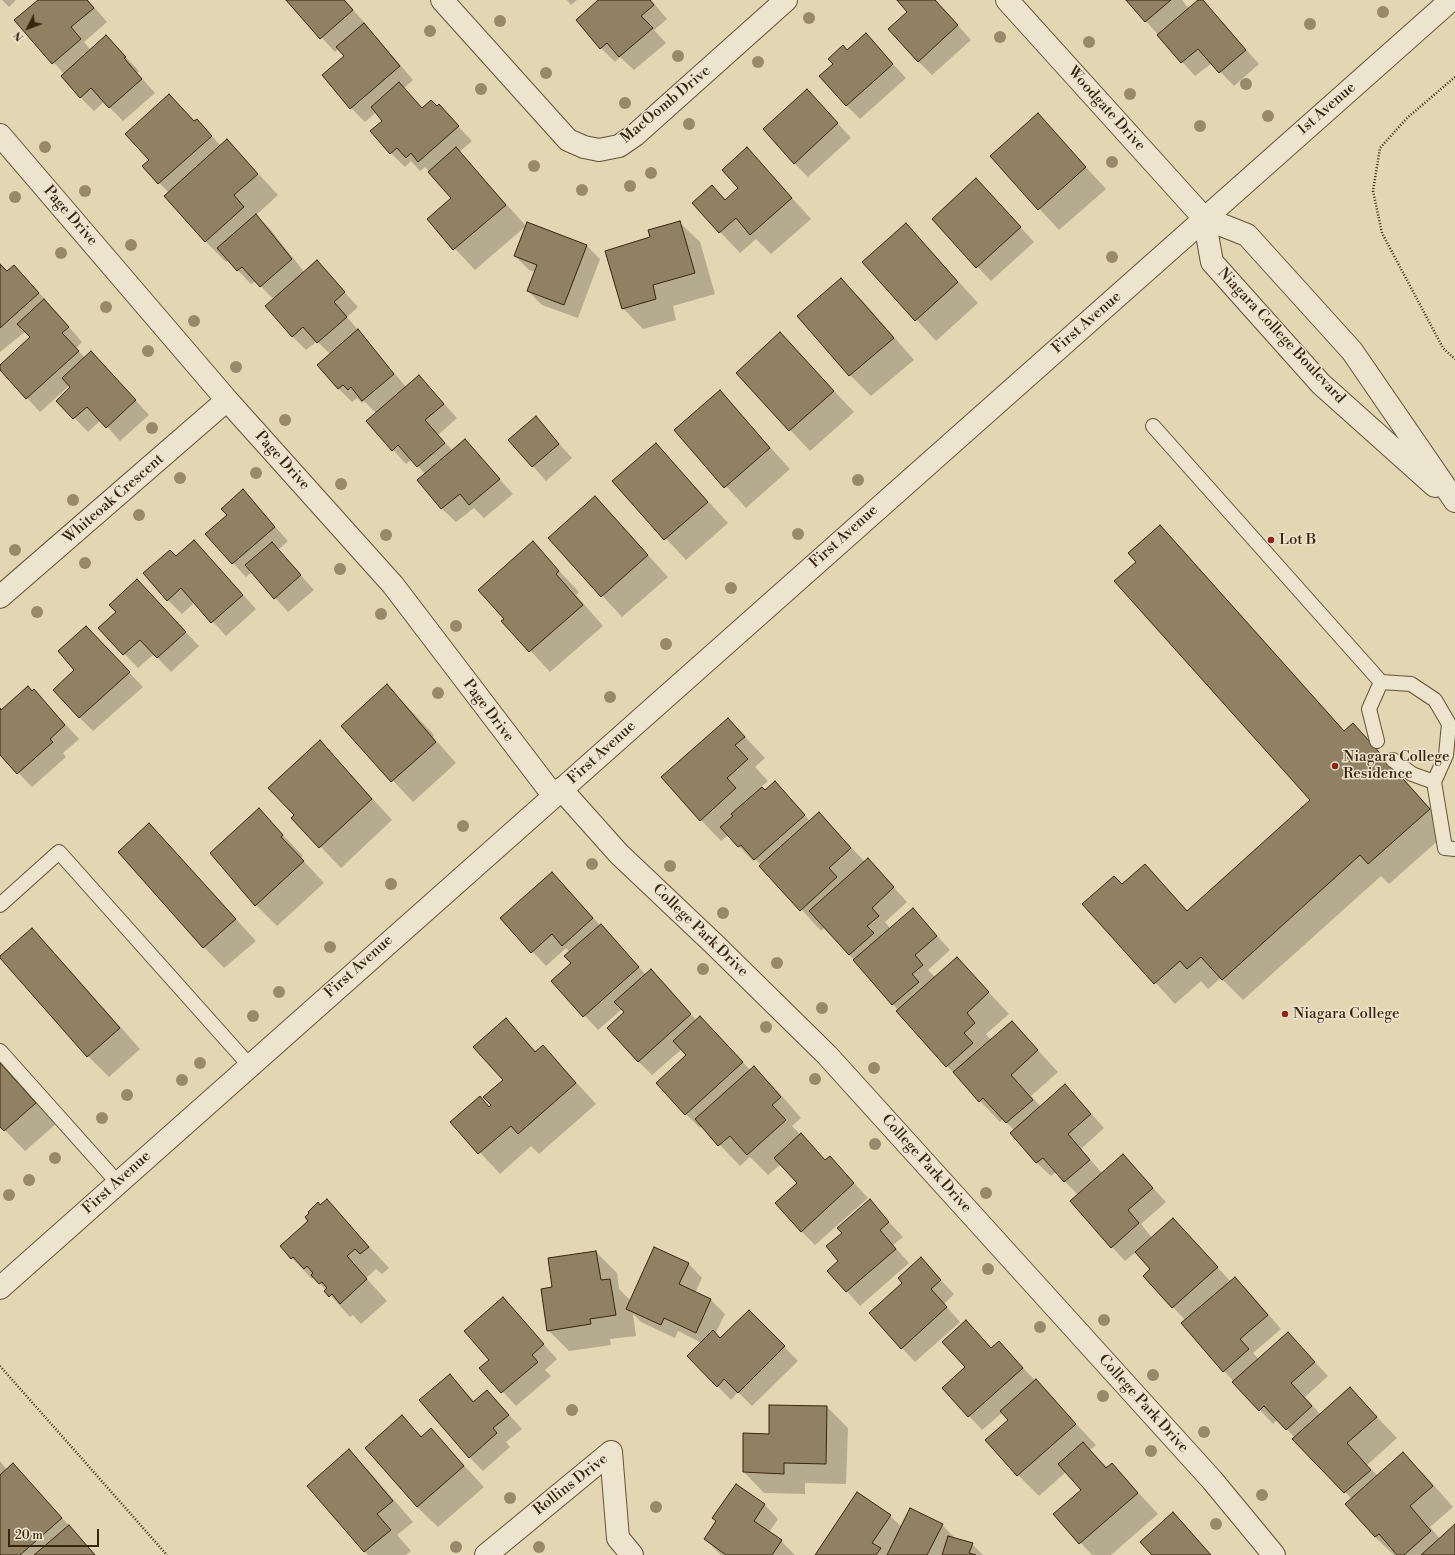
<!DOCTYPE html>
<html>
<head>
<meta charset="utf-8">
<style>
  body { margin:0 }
  #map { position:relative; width:1455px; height:1555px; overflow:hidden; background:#e3d6b3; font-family:"Libre Bodoni",serif }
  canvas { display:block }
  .north { position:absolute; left:8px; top:8px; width:40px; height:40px; -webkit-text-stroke:3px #ede4ce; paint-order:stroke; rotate:228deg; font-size:11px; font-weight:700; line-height:16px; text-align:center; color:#37250d }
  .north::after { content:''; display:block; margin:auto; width:14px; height:18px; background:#37250d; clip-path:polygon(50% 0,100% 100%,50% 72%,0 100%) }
  .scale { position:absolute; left:8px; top:1529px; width:91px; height:18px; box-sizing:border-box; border:2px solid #37250d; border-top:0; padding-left:5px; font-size:12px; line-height:14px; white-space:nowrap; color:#37250d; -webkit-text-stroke:3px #ede4ce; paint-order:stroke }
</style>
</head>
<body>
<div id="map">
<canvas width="1455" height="1555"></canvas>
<div class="north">N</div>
<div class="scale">20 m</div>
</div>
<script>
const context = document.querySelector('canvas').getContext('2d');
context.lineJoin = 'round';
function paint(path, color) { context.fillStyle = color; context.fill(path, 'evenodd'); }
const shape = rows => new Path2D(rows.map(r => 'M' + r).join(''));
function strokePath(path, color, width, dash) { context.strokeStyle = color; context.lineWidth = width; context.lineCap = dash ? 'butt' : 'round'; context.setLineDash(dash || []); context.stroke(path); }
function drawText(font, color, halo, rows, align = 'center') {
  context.font = font + ' "Libre Bodoni",serif'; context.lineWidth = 3; context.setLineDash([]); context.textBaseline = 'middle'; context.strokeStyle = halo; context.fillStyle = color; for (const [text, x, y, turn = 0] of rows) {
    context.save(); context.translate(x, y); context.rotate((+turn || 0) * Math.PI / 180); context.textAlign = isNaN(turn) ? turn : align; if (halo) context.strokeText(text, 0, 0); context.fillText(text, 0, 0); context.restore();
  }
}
const shadow = shape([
  [2,0,16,0,9,7],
  [38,0,88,0,107,22,84,42,91,50,106,36,139,71,137,73,155,93,123,121,104,102,94,111,80,97,64,74,16,20],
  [287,0,345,0,413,80,404,88,423,109,439,106,472,141,459,152,526,226,475,270,428,220,453,198,425,167,420,171,411,161,405,167,391,153,371,131,383,121,376,112,365,122,351,108,345,57,339,48,335,52],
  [567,0,577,0,571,5],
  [598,0,651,0,667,19,654,30,666,43,634,70,620,57,615,62,601,48],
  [898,0,935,0,971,40,932,75,918,61,909,12],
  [1127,0,1182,0,1189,9,1199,0,1202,0,1259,64,1234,86,1212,63,1195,76],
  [865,34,906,78,860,119,846,105,847,51],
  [807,90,851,138,808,177,794,163],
  [1038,115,1106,189,1059,230,991,156],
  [197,120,221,146,227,140,278,195,256,215,270,229,305,273,317,262,358,307,347,317,406,387,419,376,457,418,438,435,453,451,465,441,513,494,484,518,474,508,456,522,442,509,418,480,425,474,412,459,406,464,367,421,376,413,364,401,362,403,357,398,352,402,338,388,330,354,317,341,306,350,292,336,274,300,256,281,251,284,228,260,226,262,205,241,169,193,143,166],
  [747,148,811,219,771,254,756,239,740,253,693,203,712,186,726,200,740,188],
  [990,194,1034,242,991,281,933,219],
  [679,222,700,242,715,294,673,306,676,320,643,329,623,308,652,238],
  [906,224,978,303,936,341,864,262],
  [586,245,600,259,578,318,542,305,528,291,535,272,529,270,515,256],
  [0,264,7,272,14,266,28,280,82,342,76,348,85,358,91,352,149,415,120,441,101,420,88,432,58,401,72,388,70,385,40,412,0,369,0,366,32,337,26,331,0,352],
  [841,279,862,300,914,360,871,396,850,375,799,316],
  [780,334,854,412,810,451,737,373],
  [720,392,790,469,746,508,675,430],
  [536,418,572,458,546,481,510,440],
  [656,444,728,523,686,560,613,481],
  [243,491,288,541,278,550,314,590,288,612,252,572,246,577,206,534,228,515],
  [595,497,668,577,622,617,549,538],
  [1160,526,1180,547,1345,732,1353,725,1450,830,1389,884,1381,876,1243,1000,1221,978,1208,989,1201,981,1175,1004,1084,904,1122,885,1145,865,1188,911,1312,800,1137,562],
  [194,541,256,609,226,636,195,602,182,614,168,600,176,557],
  [533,543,579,592,576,595,603,626,550,672,503,621],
  [137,580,199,646,171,672,154,654,138,668,100,628,117,612],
  [99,641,143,687,93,731,79,717,76,670],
  [387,685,434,735,433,737,456,763,413,802,342,726],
  [34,690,79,739,63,753,66,757,32,787,0,754,0,710,2,711],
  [728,719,765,758,755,767,768,781,761,787,765,791,788,796,810,821,819,813,865,862,881,873,907,902,885,922,890,928,913,909,950,950,928,970,936,978,957,958,1009,1014,986,1034,991,1040,1012,1022,1058,1072,1031,1096,1041,1107,1079,1100,1104,1128,1081,1149,1102,1173,1123,1155,1166,1202,1141,1224,1152,1238,1173,1219,1231,1282,1235,1278,1249,1292,1281,1329,1253,1353,1259,1359,1288,1333,1328,1376,1305,1397,1321,1415,1350,1389,1397,1438,1367,1465,1378,1476,1403,1454,1424,1474,1453,1507,1430,1527,1440,1539,1455,1525,1455,1555,1394,1555,1375,1537,1352,1499,1294,1439,1295,1438,1278,1419,1273,1424,1224,1371,1186,1321,1144,1276,1152,1270,1136,1252,1125,1261,1112,1247,1078,1195,1056,1172,1051,1176,1037,1163,1011,1133,1014,1130,1003,1119,1000,1122,947,1066,825,927,821,931,761,865,755,859,753,861,728,835,721,841,701,820],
  [320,741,392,820,341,868,293,818,295,816],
  [259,810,303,856,301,858,324,883,277,926,256,905],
  [149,824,256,941,224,968,204,947],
  [552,873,646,975,665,984,697,1021,714,1031,751,1071,754,1068,775,1088,801,1118,792,1126,826,1161,830,1157,868,1198,815,1245,801,1231,798,1183,781,1164,768,1175,750,1157,740,1166,702,1126,700,1128,686,1114,688,1055,682,1049,652,1075,638,1061,625,1012,622,1009,598,1030,553,981,573,964,570,952,566,948,546,966,501,918],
  [32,929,52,950,140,1049,109,1077,88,1056,0,957],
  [506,1020,537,1052,543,1046,596,1104,539,1154,531,1146,500,1174,452,1122,480,1097,490,1108,492,1105,504,1080],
  [0,1062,56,1124,25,1151,0,1125],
  [327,1201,389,1268,382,1274,376,1269,366,1278,387,1301,361,1324,353,1315,350,1317,314,1277,312,1279,292,1258,309,1221],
  [869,1201,903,1237,893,1245,909,1263,860,1306,829,1271,839,1261,843,1233],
  [596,1252,617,1273,619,1289,631,1301,689,1264,702,1278,695,1293,711,1300,725,1314,715,1334,720,1339,749,1311,798,1361,752,1406,738,1392,731,1400,688,1356,702,1343,678,1331,675,1338,641,1322,633,1314,636,1336,610,1339,611,1345,569,1351,548,1330,554,1288],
  [921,1259,954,1294,944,1304,960,1322,915,1362,902,1348,904,1283],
  [503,1299,557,1359,545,1370,551,1376,516,1406,481,1368,490,1360],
  [966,1322,992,1348,999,1342,1012,1356,1096,1445,1090,1450,1108,1468,1112,1464,1158,1514,1111,1555,1092,1555,1054,1514,1082,1490,1066,1472,1039,1496,1018,1475,1009,1420,1003,1412,982,1430,943,1388,966,1367],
  [450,1375,475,1402,487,1391,522,1429,506,1442,510,1447,483,1471,469,1457],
  [827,1407,848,1428,846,1484,805,1483,805,1494,764,1493,744,1472,770,1435],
  [402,1417,422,1437,431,1430,484,1487,438,1527,417,1507],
  [349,1450,369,1471,413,1522,397,1535,411,1551,406,1555,368,1555,308,1486],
  [0,1461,7,1470,13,1464,96,1555,0,1555],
  [736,1485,765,1505,778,1519,769,1532,781,1541,795,1555,721,1555,705,1539,717,1522],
  [890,1516,902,1527,942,1525,956,1539,972,1544,983,1555,816,1555]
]);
const building = shape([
  [38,0,87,0,94,8,71,27,81,39,52,64,14,20,38,0],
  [286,0,344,0,353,10,320,39,286,0],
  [598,0,650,0,654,5,641,16,653,28,619,57,607,43,600,49,576,20,598,0],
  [897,0,935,0,958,25,918,62,888,29,907,12,897,0],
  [1126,0,1171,0,1145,22,1126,0],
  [1198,0,1203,0,1246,50,1219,73,1198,49,1181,63,1157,35,1198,0],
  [364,23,400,66,350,109,322,75,344,56,336,47,364,23],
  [866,33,893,64,846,106,819,76,833,64,828,59,843,45,847,50,866,33],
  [106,35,126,57,124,58,142,79,109,108,91,88,80,98,61,76,106,35],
  [399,82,422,108,431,100,437,106,439,104,459,126,418,162,411,153,406,158,397,148,390,154,370,131,382,121,371,107,399,82],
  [807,89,838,123,794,164,763,129,807,89],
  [169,94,194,121,197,119,212,136,158,184,142,166,149,160,125,134,169,94],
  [1038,113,1086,167,1038,210,990,156,1038,113],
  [227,139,258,174,234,195,244,207,205,242,164,196,227,139],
  [456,147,506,205,453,250,427,219,451,198,428,172,456,147],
  [747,147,792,198,750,235,736,218,719,233,692,203,712,185,725,200,738,188,722,170,747,147],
  [976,178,1021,227,976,268,932,219,976,178],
  [256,214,292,259,260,287,242,267,237,271,217,248,256,214],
  [680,221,695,273,653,285,656,299,622,309,605,251,650,237,648,230,680,221],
  [527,222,587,245,564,305,527,291,537,265,514,256,527,222],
  [906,223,958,282,915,321,862,262,906,223],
  [317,260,345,292,334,302,347,317,317,343,303,327,292,337,265,306,317,260],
  [0,264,7,271,14,265,39,293,0,328,0,264],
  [841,278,894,338,849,376,797,316,841,278],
  [44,299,69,327,62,333,79,351,26,399,0,370,0,365,30,337,17,324,44,299],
  [358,329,394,374,362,401,351,387,348,390,343,385,338,389,317,365,358,329],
  [780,332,834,391,789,431,736,373,780,332],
  [91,351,136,400,106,428,87,407,73,419,56,401,70,387,62,378,91,351],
  [419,375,444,404,425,420,445,443,417,467,398,445,392,451,366,421,419,375],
  [720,390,770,448,724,488,674,430,720,390],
  [536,416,559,444,532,467,508,440,536,416],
  [465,439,500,479,469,505,460,494,441,509,417,480,465,439],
  [656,443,708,502,664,540,612,481,656,443],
  [243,489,275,527,232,564,205,534,227,515,221,509,243,489],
  [595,496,648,555,601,597,548,538,595,496],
  [1160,525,1344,731,1353,723,1430,809,1368,864,1360,855,1222,980,1201,957,1187,969,1180,961,1154,984,1082,904,1114,876,1122,884,1145,864,1187,911,1310,800,1114,581,1136,562,1128,553,1160,525],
  [194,540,243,595,211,623,181,588,167,601,143,573,170,550,176,556,194,540],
  [533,541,559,571,556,574,583,605,529,652,501,621,504,619,478,590,533,541],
  [272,542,301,575,274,599,245,565,272,542],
  [137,579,186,632,157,658,140,640,123,655,98,628,116,612,109,605,137,579],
  [86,626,130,672,79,718,53,690,74,670,58,651,86,626],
  [387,684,436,742,391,782,341,726,387,684],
  [28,686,32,691,34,689,65,725,50,739,53,742,17,774,0,755,0,708,1,710,28,686],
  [728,718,745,737,735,745,748,759,727,778,736,788,700,821,661,777,728,718],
  [320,740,372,799,319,848,291,818,294,815,268,788,320,740],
  [775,781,805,815,754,860,741,845,738,847,720,827,733,816,731,814,762,787,765,790,775,781],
  [259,808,283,835,281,837,304,861,255,906,210,853,259,808],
  [819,812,851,848,829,868,837,877,800,911,759,866,819,812],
  [149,823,236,919,203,948,118,852,149,823],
  [868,858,894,887,872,908,879,916,867,926,874,933,849,955,809,911,868,858],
  [552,872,593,918,562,946,552,934,531,953,500,918,552,872],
  [913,908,937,936,915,955,923,965,912,974,919,982,892,1005,853,960,913,908],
  [601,924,639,967,583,1017,551,981,571,963,564,956,601,924],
  [32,928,120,1028,87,1057,0,958,0,956,32,928],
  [957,957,989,992,967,1013,975,1023,964,1033,973,1043,946,1067,896,1011,957,957],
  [651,969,691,1014,638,1062,607,1028,624,1012,614,1002,651,969],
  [700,1016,743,1062,685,1115,656,1083,686,1055,673,1041,700,1016],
  [506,1018,535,1052,543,1045,576,1083,518,1134,511,1126,478,1154,450,1122,480,1096,489,1107,491,1105,483,1097,503,1080,473,1047,506,1018],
  [1012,1021,1038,1050,1011,1075,1033,1100,1006,1123,983,1098,979,1102,953,1072,1012,1021],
  [0,1063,36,1103,4,1131,0,1127,0,1063],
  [754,1066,781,1097,772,1105,786,1120,747,1155,730,1136,718,1146,695,1119,754,1066],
  [1065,1084,1091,1114,1068,1134,1090,1160,1064,1182,1043,1158,1036,1163,1010,1133,1065,1084],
  [801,1133,825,1160,830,1156,854,1183,801,1232,775,1203,797,1183,774,1158,801,1133],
  [1123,1154,1153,1188,1128,1210,1139,1223,1111,1248,1070,1201,1123,1154],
  [327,1199,369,1247,360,1254,355,1249,347,1256,367,1279,340,1304,332,1294,329,1297,324,1291,327,1288,322,1282,319,1284,311,1275,313,1273,307,1266,304,1269,293,1257,291,1259,280,1246,308,1221,305,1217,309,1213,308,1212,318,1202,320,1205,327,1199],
  [870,1199,889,1222,880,1230,896,1249,846,1292,827,1271,838,1261,826,1246,842,1233,837,1228,870,1199],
  [1173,1218,1218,1267,1172,1308,1143,1276,1150,1269,1135,1252,1173,1218],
  [654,1247,689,1263,679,1284,711,1299,696,1333,664,1318,661,1325,626,1309,654,1247],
  [596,1251,601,1280,610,1279,616,1315,590,1319,591,1324,547,1331,541,1289,552,1287,548,1258,596,1251],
  [921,1257,941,1280,931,1289,947,1307,901,1349,869,1313,902,1283,898,1278,921,1257],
  [1235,1277,1268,1315,1240,1339,1249,1349,1223,1372,1181,1323,1235,1277],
  [503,1297,544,1344,532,1355,538,1362,501,1393,479,1368,489,1360,464,1331,503,1297],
  [749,1310,785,1346,738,1393,724,1379,717,1387,687,1356,713,1330,720,1338,749,1310],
  [966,1320,991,1348,999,1341,1023,1368,968,1417,942,1388,965,1367,942,1342,966,1320],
  [1288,1332,1315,1362,1291,1383,1312,1406,1286,1430,1264,1406,1259,1411,1232,1382,1288,1332],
  [450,1374,473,1402,487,1390,509,1415,493,1428,497,1433,469,1458,419,1400,450,1374],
  [1036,1379,1076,1424,1017,1476,985,1440,1008,1420,1000,1411,1036,1379],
  [1350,1387,1377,1417,1347,1443,1371,1470,1344,1493,1292,1439,1350,1387],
  [769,1405,827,1406,826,1464,784,1463,784,1474,743,1472,743,1433,769,1434,769,1405],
  [402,1415,421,1437,431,1428,464,1466,417,1507,365,1448,402,1415],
  [1083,1442,1106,1468,1112,1463,1138,1493,1079,1544,1053,1514,1081,1490,1058,1464,1083,1442],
  [349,1449,393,1501,377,1514,391,1530,364,1552,307,1486,349,1449],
  [1403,1452,1433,1486,1410,1506,1431,1531,1404,1555,1397,1555,1379,1534,1375,1537,1345,1504,1403,1452],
  [13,1463,62,1518,20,1555,0,1555,0,1475,13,1463],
  [736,1484,765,1504,754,1521,782,1540,772,1555,726,1555,704,1539,716,1521,712,1518,736,1484],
  [857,1492,891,1515,872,1543,881,1548,876,1555,815,1555,857,1492],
  [910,1508,943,1524,927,1555,887,1555,910,1508],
  [1173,1512,1211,1555,1152,1555,1140,1542,1173,1512],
  [1455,1524,1455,1555,1421,1555,1455,1524],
  [69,1525,95,1555,34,1555,69,1525],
  [948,1536,973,1543,969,1553,976,1555,942,1555,948,1536]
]);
const path = shape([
  [1455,77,1407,118,1380,148,1373,191,1382,233,1443,348,1455,359],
  [0,1366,167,1555]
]);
const service = shape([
  [1153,426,1381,682,1411,684,1435,700,1449,724,1446,755,1434,782,1445,848,1455,849],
  [1377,741,1369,709,1381,682],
  [1393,760,1412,774,1434,782],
  [0,905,59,852,249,1065],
  [0,1051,118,1183]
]);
const minor = shape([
  [442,0,568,140,584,147,599,150,619,146,635,135,786,0],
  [1007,0,1204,218,1247,235,1352,351,1455,501],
  [0,135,227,400,393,585,553,795],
  [1204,218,1212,262,1321,384,1435,486],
  [0,597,227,400],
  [561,789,619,854,713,943,827,1055,1212,1480,1274,1555],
  [611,1452,618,1538,632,1555],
  [486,1555,611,1452]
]);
const tertiary = shape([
  [0,1288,1451,0]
]);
const trees = [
  [1383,12],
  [809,18],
  [500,21],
  [1310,24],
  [430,31],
  [1000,37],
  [1089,42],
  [678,56],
  [758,62],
  [546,73],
  [1246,84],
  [481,89],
  [1130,94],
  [625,103],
  [1268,116],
  [689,124],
  [1200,126],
  [45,147],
  [1112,162],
  [534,166],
  [651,173],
  [630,186],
  [582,190],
  [85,191],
  [15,197],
  [131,245],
  [61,253],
  [1112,257],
  [106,307],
  [194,321],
  [148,351],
  [236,367],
  [285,420],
  [152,428],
  [256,473],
  [180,478],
  [858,480],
  [341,484],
  [73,500],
  [139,515],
  [798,534],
  [386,535],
  [15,550],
  [85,563],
  [340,569],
  [731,588],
  [37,612],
  [381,614],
  [456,626],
  [666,644],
  [438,693],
  [610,697],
  [463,826],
  [592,864],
  [670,866],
  [391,884],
  [723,913],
  [330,947],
  [777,963],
  [703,969],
  [279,992],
  [822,1008],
  [253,1016],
  [766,1027],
  [200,1063],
  [874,1068],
  [815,1079],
  [182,1080],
  [127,1095],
  [102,1118],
  [875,1144],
  [55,1158],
  [29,1180],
  [986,1193],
  [9,1195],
  [988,1269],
  [1104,1320],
  [1040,1327],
  [1153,1375],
  [1103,1396],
  [572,1410],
  [1204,1432],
  [1151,1451],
  [1262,1495],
  [510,1498],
  [656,1507],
  [1216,1524],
  [456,1547],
  [539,1547]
];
const markers = [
  [1271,540,4,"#8f2418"],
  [1335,766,4,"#8f2418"],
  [1285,1014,4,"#8f2418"]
];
const streetNames = [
  ["MacOomb Drive",666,105,-40],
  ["Woodgate Drive",1106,109,48],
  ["1st Avenue",1327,109,-41],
  ["Page Drive",70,216,49],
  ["First Avenue",1087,323,-41],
  ["Niagara College Boulevard",1281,336,47],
  ["Page Drive",282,461,48],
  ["Whiteoak Crescent",114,499,-41],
  ["First Avenue",844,537,-42],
  ["Page Drive",488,711,53],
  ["First Avenue",602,753,-42],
  ["College Park Drive",700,931,44],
  ["First Avenue",359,967,-42],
  ["College Park Drive",926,1164,48],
  ["First Avenue",117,1183,-42],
  ["College Park Drive",1143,1404,48],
  ["Rollins Drive",571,1485,-38]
];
const poiNames = [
  ["Lot B",1279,540],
  ["Niagara College",1343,757],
  ["Residence",1343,774],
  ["Niagara College",1293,1014]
];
paint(shadow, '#0003');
paint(building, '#908163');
strokePath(building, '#37250d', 1);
strokePath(service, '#625136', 16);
strokePath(minor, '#625136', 24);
strokePath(tertiary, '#625136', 24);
strokePath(path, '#37250d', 2.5, [1, 2]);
strokePath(service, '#ede4ce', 14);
strokePath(minor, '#ede4ce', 22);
strokePath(tertiary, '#ede4ce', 22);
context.fillStyle = '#98896b';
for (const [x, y] of trees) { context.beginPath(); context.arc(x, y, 6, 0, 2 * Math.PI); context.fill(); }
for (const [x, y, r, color] of markers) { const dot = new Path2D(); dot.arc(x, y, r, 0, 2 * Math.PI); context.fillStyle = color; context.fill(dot); strokePath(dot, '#ede4ce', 1.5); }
drawText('15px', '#37250d', '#ede4ce', streetNames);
drawText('15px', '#37250d', '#ede4ce', poiNames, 'left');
</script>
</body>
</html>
